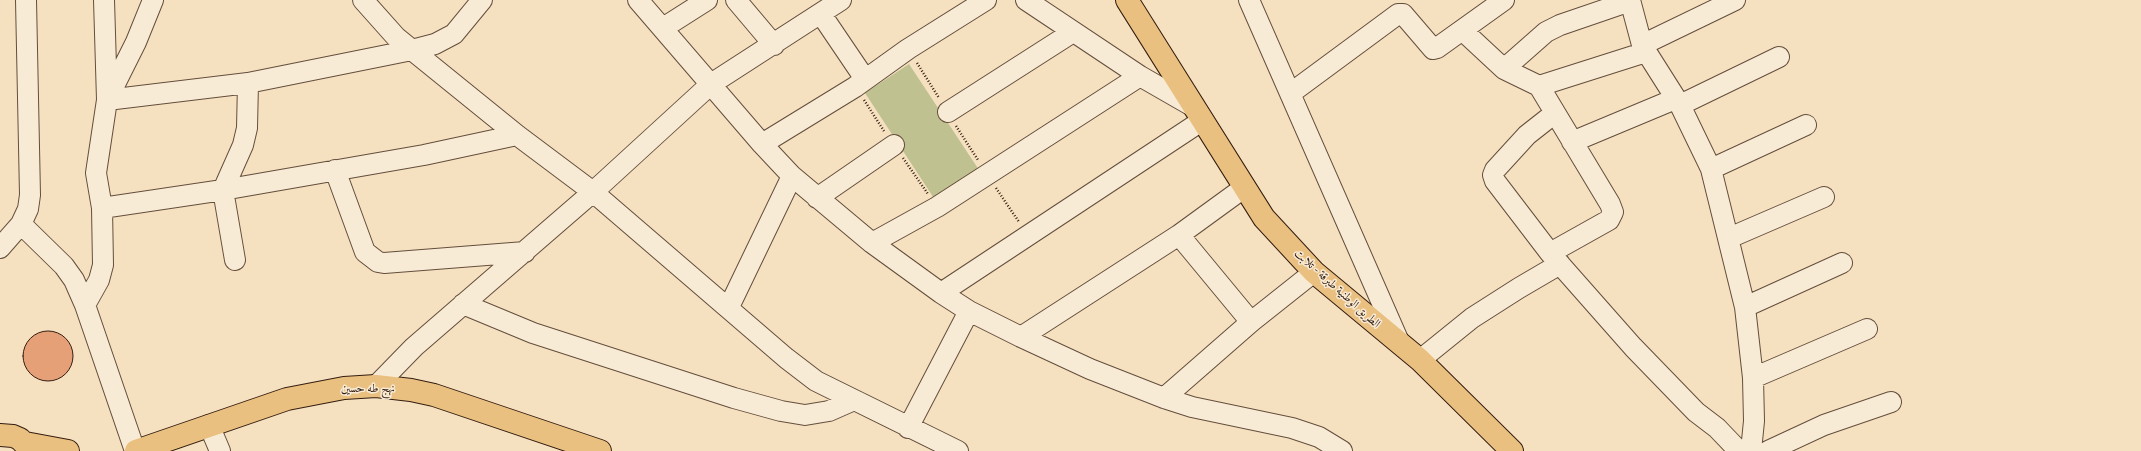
<!DOCTYPE html>
<html>
<head>
<meta charset="utf-8">
<style>
  body { margin:0 }
  canvas { display:block; background:#f5e0c0 }
</style>
</head>
<body>
<canvas width="2141" height="451"></canvas>
<script>
const context = document.querySelector('canvas').getContext('2d');
context.lineJoin = 'round';
function paint(path, color) { context.fillStyle = color; context.fill(path, 'evenodd'); }
const shape = rows => new Path2D(rows.map(r => 'M' + r).join(''));
function strokePath(path, color, width, dash) { context.strokeStyle = color; context.lineWidth = width; context.lineCap = dash ? 'butt' : 'round'; context.setLineDash(dash || []); context.stroke(path); }
function drawText(font, color, halo, rows, align = 'center') {
  context.font = font + ' Alegreya,Amiri,serif'; context.lineWidth = 3; context.setLineDash([]); context.textBaseline = 'middle'; context.strokeStyle = halo; context.fillStyle = color; for (const [text, x, y, turn = 0] of rows) {
    context.save(); context.translate(x, y); context.rotate((+turn || 0) * Math.PI / 180); context.textAlign = isNaN(turn) ? turn : align; if (halo) context.strokeText(text, 0, 0); context.fillText(text, 0, 0); context.restore();
  }
}
const green = shape([
  [909,64,983,176,939,206,865,93]
]);
const building = shape([
  '23 356a25 25 0 1 1 50 0a25 25 0 1 1-50 0Z'
]);
const path = shape([
  [917,63,939,98],
  [864,100,884,131],
  [956,126,978,160],
  [903,158,928,194],
  [996,188,1019,222]
]);
const minor = shape([
  [363,0,396,37,412,50,517,135,593,192,786,358,816,381,958,451],
  [638,0,762,144,792,176,872,243,941,293,969,311,1021,337,1090,369,1164,398,1192,407,1292,428,1319,437,1342,451],
  [736,0,774,45],
  [1026,0,1140,76,1194,107],
  [1249,0,1400,344],
  [1630,0,1642,45,1680,105,1711,169,1745,307,1753,378,1754,421,1751,451],
  [821,14,865,79],
  [663,28,707,0],
  [1462,30,1504,69,1539,86,1610,204,1613,212,1609,220,1550,253],
  [1642,45,1735,0],
  [1504,69,1546,32,1560,25,1630,1],
  [1539,86,1646,52],
  [1291,93,1398,14,1403,14,1433,49,1437,48,1504,0],
  [108,98,136,42,153,0],
  [107,100,248,83,412,50,435,44,454,34,482,0],
  [1680,105,1779,57],
  [948,112,1073,32],
  [1555,113,1527,135,1495,170,1493,175,1495,181,1550,253,1633,347,1696,412,1717,428,1739,451],
  [1572,142,1675,99],
  [762,144,855,87,908,49,986,0],
  [1711,169,1806,125],
  [335,170,365,252,378,262,384,263,525,252],
  [817,198,894,145],
  [102,208,223,190,424,155,517,135],
  [21,224,64,266,74,280,85,305,135,451],
  [1179,235,1251,322],
  [1729,238,1824,197],
  [872,243,937,207,1140,76],
  [0,248,21,224,28,209,30,195,26,0],
  [235,260,223,190,243,145,247,128,248,83],
  [941,293,1203,120],
  [463,304,533,333,734,398,781,411,805,415,829,411,854,400],
  [85,305,99,280,103,265,102,208,96,173,107,100,104,0],
  [729,307,792,176],
  [1745,307,1842,263],
  [1021,337,1179,235,1245,187],
  [1420,360,1472,318,1519,288,1560,264],
  [1753,378,1867,329],
  [376,386,414,347,593,192,711,84,841,0],
  [1164,398,1251,322,1314,272],
  [209,425,220,451],
  [908,428,969,311],
  [1768,451,1824,425,1891,402]
]);
const major = shape([
  [1127,0,1264,218,1314,272,1420,360,1512,451],
  [0,435,13,436,20,439,31,451],
  [25,443,68,451],
  [136,451,287,399,344,388,376,386,411,390,434,395,600,451]
]);
const streetNames = [
  ["الطريق الوطنية طبرقة - تلابت",1337,289,42],
  ["نهج طه حسين",368,389]
];
paint(green, '#c0c190');
paint(building, '#e6a078');
strokePath(building, '#341d10', 1);
strokePath(minor, '#644e3c', 22);
strokePath(major, '#341d10', 24);
strokePath(path, '#341d10', 2.5, [1, 2]);
strokePath(minor, '#f8ebd6', 20);
strokePath(major, '#eac080', 22);
drawText('12px', '#341d10', '#f8ebd6', streetNames);
</script>
</body>
</html>
